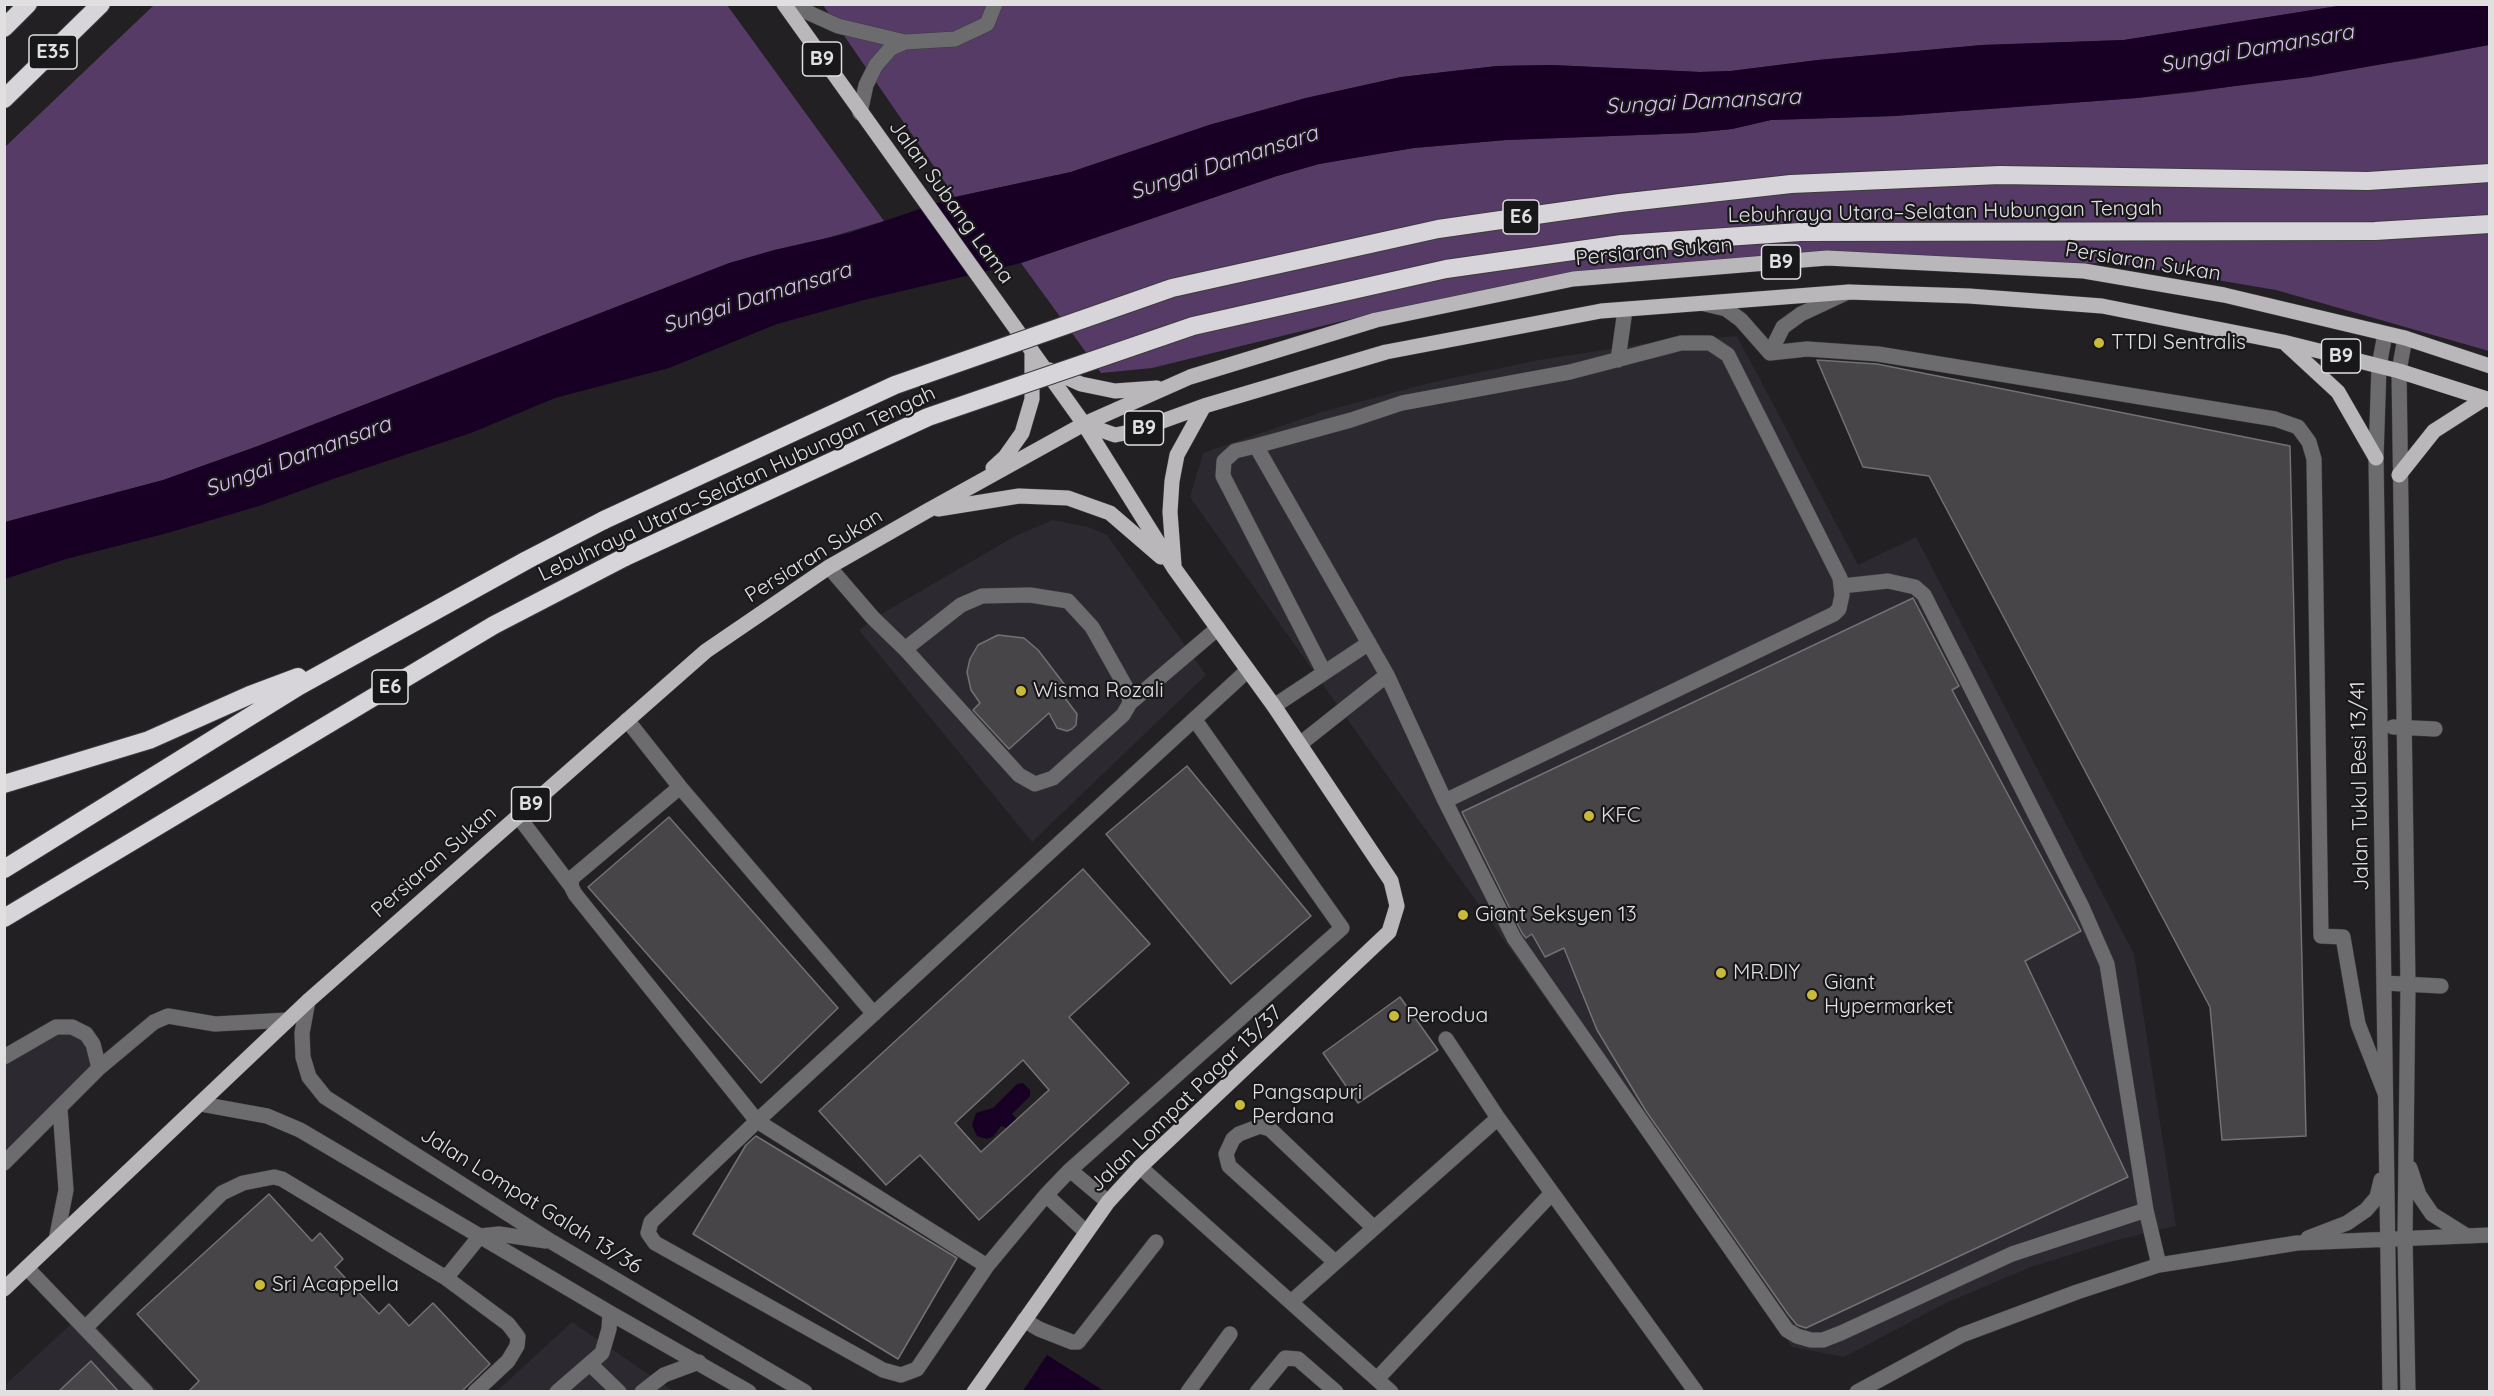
<!DOCTYPE html>
<html>
<head>
<meta charset="utf-8">
<style>
  body { margin:0 }
  #map { position:relative; width:2494px; height:1396px; overflow:hidden; background:#222023; font-family:Quicksand,sans-serif }
  canvas { display:block }
  .frame { position:absolute; inset:0; border:6px solid #e1e0e1; pointer-events:none }
</style>
</head>
<body>
<div id="map">
<canvas width="2494" height="1396"></canvas>
<div class="frame"></div>
</div>
<script>
const context = document.querySelector('canvas').getContext('2d');
context.lineJoin = 'round';
function paint(path, color) { context.fillStyle = color; context.fill(path, 'evenodd'); }
const shape = rows => new Path2D(rows.map(r => 'M' + r).join(''));
function strokePath(path, color, width, dash) { context.strokeStyle = color; context.lineWidth = width; context.lineCap = dash ? 'butt' : 'round'; context.setLineDash(dash || []); context.stroke(path); }
function drawText(font, color, halo, rows, align = 'center') {
  context.font = font + ' Quicksand,sans-serif'; context.lineWidth = 4.5; context.setLineDash([]); context.textBaseline = 'middle'; context.strokeStyle = halo; context.fillStyle = color; for (const [text, x, y, turn = 0] of rows) {
    context.save(); context.translate(x, y); context.rotate((+turn || 0) * Math.PI / 180); context.textAlign = isNaN(turn) ? turn : align; if (halo) context.strokeText(text, 0, 0); context.fillText(text, 0, 0); context.restore();
  }
}
const built = shape([
  [1737,336,1858,565,1916,537,2134,954,2176,1226,2117,1240,2031,1267,1948,1302,1844,1357,1792,1347,1190,497,1203,453,1322,412,1429,383,1539,360,1649,343],
  [1053,520,1088,527,1107,535,1206,675,1032,842,859,630,883,613,1017,535],
  [64,1033,83,1038,93,1066,5,1153,5,1062,51,1036],
  [83,1313,158,1391,5,1392,5,1385],
  [572,1322,673,1391,496,1392]
]);
const green = shape([
  [154,5,727,5,884,221,684,281,258,446,164,480,5,522,5,147],
  [823,5,2344,5,2124,40,1982,45,1818,60,1731,71,1700,72,1552,65,1497,66,1401,77,1306,98,1209,125,1071,172,955,197],
  [2489,45,2489,351,2276,290,2116,263,1832,266,1583,272,1379,312,1152,368,1101,373,1021,263,1277,176,1319,164,1366,155,1414,148,1506,140,1692,133,1732,129,1771,120,1894,116,2137,98,2194,92,2416,59]
]);
const water = shape([
  [2344,5,2489,5,2489,45,2310,77,2137,98,1894,116,1771,120,1732,129,1692,133,1506,140,1414,148,1319,164,1277,176,1021,263,864,300,777,324,669,368,555,398,471,433,333,479,259,506,164,534,66,559,5,579,5,522,163,480,258,446,729,263,774,250,849,233,955,197,1071,172,1209,125,1306,98,1401,77,1497,66,1552,65,1700,72,1731,71,1818,60,1982,45,2124,40],
  [1023,1083,1030,1090,1030,1096,1012,1114,1017,1119,1012,1130,1001,1126,993,1137,987,1139,977,1136,972,1125,976,1113,993,1108,1017,1084],
  [1047,1355,1104,1391,1023,1391]
]);
const building = shape([
  [1817,360,1877,364,2290,446,2306,1136,2222,1140,2210,1007,1929,476,1863,467,1817,360],
  [1913,598,1959,686,1952,690,2081,931,2025,961,2128,1177,1806,1328,1797,1325,1788,1314,1646,1111,1597,1030,1564,948,1545,957,1532,934,1526,938,1522,933,1462,812,1913,598],
  [998,635,1024,638,1038,650,1071,693,1065,698,1077,714,1076,725,1072,729,1067,731,1057,728,1049,713,1009,749,973,710,980,703,971,690,967,672,970,659,978,645,998,635],
  [1187,766,1311,916,1231,984,1106,834,1187,766],
  [669,817,838,1008,761,1083,588,887,669,817],
  [1083,869,1150,944,1069,1017,1129,1083,979,1220,920,1155,886,1185,819,1111,1083,869],
  [1023,1060,1049,1090,981,1152,955,1123,1023,1060],
  [1400,997,1438,1050,1358,1103,1323,1053,1400,997],
  [756,1136,957,1258,898,1359,693,1234,746,1145,756,1136],
  [269,1194,312,1241,320,1233,343,1259,335,1267,379,1314,389,1304,409,1326,433,1303,490,1364,461,1392,188,1392,199,1381,137,1314,269,1194],
  [91,1361,119,1392,58,1392,91,1361]
]);
const minor = shape([
  [789,4,838,26,905,42,955,39,987,24,995,4],
  [860,113,866,85,876,65,891,48,905,42],
  [1705,304,1726,309,1741,320,1770,353],
  [2385,334,2379,366,2376,458,2390,1392],
  [2405,338,2399,371,2408,985,2405,1237,2408,1392],
  [1681,343,1710,343,1728,355,1840,578,1842,595,1839,609,1834,614,1445,801,1387,675,1256,446,1351,420,1402,403,1570,372,1681,343],
  [1770,353,1807,349,1878,354,2275,419,2298,427,2309,442,2314,459,2321,936,2343,937,2358,1024,2385,1093],
  [1770,353,1783,327,1801,314,1848,292],
  [1618,360,1625,310],
  [1256,446,1235,451,1224,461,1223,476,1324,672],
  [829,567,873,618,905,649],
  [1842,586,1888,581,1915,587,1924,595,2082,907,2107,964,2146,1210,2159,1265],
  [1030,595,1068,601,1092,627,1128,691,1130,703,1123,715,1053,778,1035,784,1019,775,905,649,961,605,982,596,1030,595],
  [1130,703,1218,628],
  [1274,706,1369,643],
  [627,720,680,787,874,1014],
  [1195,720,1342,928,1070,1170,1046,1195,987,1266,917,1369,901,1375,883,1370,655,1243,648,1233,651,1222,757,1121,1248,670],
  [2393,727,2435,729],
  [1300,744,1387,675],
  [680,787,572,878,571,886,575,894,757,1121,987,1266],
  [1445,801,1514,938,1787,1330,1797,1336,1811,1340,1823,1340,1841,1333,2012,1254,2146,1210],
  [518,816,571,886],
  [2384,983,2441,986],
  [308,1001,302,1033,303,1057,309,1077,325,1097,552,1242,805,1392],
  [1446,1039,1498,1118],
  [4,1057,56,1027,72,1027,86,1034,93,1044,99,1068],
  [201,1104,267,1116,300,1130,610,1313,749,1392],
  [4,1163,99,1068,154,1022,168,1016,215,1024,288,1020],
  [1140,1167,1391,1392],
  [2410,1168,2419,1195,2432,1214,2467,1236],
  [1070,1170,1108,1202],
  [1046,1195,1086,1232],
  [2308,1238,2347,1223,2366,1210,2377,1197,2381,1180],
  [56,1240,66,1190,60,1109],
  [1335,1262,1229,1166,1226,1154,1233,1139,1239,1134,1260,1126,1270,1129,1374,1228],
  [27,1268,146,1392],
  [446,1278,480,1236,499,1234,546,1241],
  [1291,1302,1498,1118,1696,1392],
  [1024,1320,1039,1329,1072,1342,1078,1342,1156,1242],
  [85,1328,222,1193,243,1183,274,1177,282,1179,446,1278,508,1324,518,1337,517,1346,508,1361,475,1392],
  [590,1364,619,1392],
  [1377,1379,1552,1193],
  [557,1392,602,1353,609,1329,610,1313],
  [642,1392,664,1375,699,1362],
  [1188,1392,1230,1334],
  [1257,1392,1285,1358,1298,1359,1336,1392],
  [1857,1392,1962,1335,2077,1292,2159,1265,2297,1243,2490,1235]
]);
const major = shape([
  [784,4,1084,424,1174,568,1274,706,1391,881,1397,906,1389,932,1140,1167,1108,1202,974,1392],
  [2286,344,2338,392,2376,458],
  [1050,370,1081,384,1115,391,1157,388],
  [1084,424,1115,435,1135,431,1204,406,1386,352,1601,311,1849,292,1969,296,2102,306,2283,342,2399,371,2490,400],
  [993,468,1005,457,1022,433,1032,399,1032,351],
  [2399,475,2434,431,2484,399],
  [938,509,1019,496,1068,498,1110,513,1161,557],
  [1174,565,1170,512,1172,481,1177,455,1204,406],
  [4,1289,308,1001,706,651,829,567,927,511,1084,424,1190,377,1376,320,1573,279,1827,258,2084,271,2224,295,2405,338,2490,366]
]);
const highway = shape([
  [4,28,28,4],
  [4,99,101,4],
  [4,784,149,740,250,695,298,677],
  [4,869,299,686,527,560,604,520],
  [4,918,494,625,625,557]
]);
const highwayBridge = shape([
  [604,520,895,385,1172,288,1438,229,1620,203,1791,184,2000,175,2368,181,2490,173],
  [625,557,928,417,1193,326,1446,269,1622,244,1800,232,2375,231,2490,224]
]);
const markers = [
  [2099,343,6,"#caba39"],
  [1021,691,6,"#caba39"],
  [1589,816,6,"#caba39"],
  [1463,915,6,"#caba39"],
  [1721,973,6,"#caba39"],
  [1812,995,6,"#caba39"],
  [1394,1016,6,"#caba39"],
  [1240,1105,6,"#caba39"],
  [260,1285,6,"#caba39"]
];
const shields = [
  [53,52,48],
  [822,59,39],
  [1521,217,36],
  [1781,262,39],
  [2341,356,39],
  [1144,428,39],
  [390,687,36],
  [531,804,39]
];
const shieldNames = [
  ["E35",53,52],
  ["B9",822,59],
  ["E6",1521,217],
  ["B9",1781,262],
  ["B9",2341,356],
  ["B9",1144,428],
  ["E6",390,687],
  ["B9",531,804]
];
const streetNames = [
  ["Jalan Subang Lama",951,202,54],
  ["Lebuhraya Utara–Selatan Hubungan Tengah",1945,212,-1],
  ["Persiaran Sukan",1654,252,-5],
  ["Persiaran Sukan",2143,262,9],
  ["Lebuhraya Utara–Selatan Hubungan Tengah",737,484,-25],
  ["Persiaran Sukan",814,556,-32],
  ["Jalan Tukul Besi 13/41",2360,786,-91],
  ["Persiaran Sukan",434,862,-41],
  ["Jalan Lompat Pagar 13/37",1186,1099,-44],
  ["Jalan Lompat Galah 13/36",531,1201,32]
];
const poiNames = [
  ["TTDI Sentralis",2111,343],
  ["Wisma Rozali",1033,691],
  ["KFC",1601,816],
  ["Giant Seksyen 13",1475,915],
  ["MR.DIY",1733,973],
  ["Giant",1824,983],
  ["Hypermarket",1824,1007],
  ["Perodua",1406,1016],
  ["Pangsapuri",1252,1093],
  ["Perdana",1252,1117],
  ["Sri Acappella",272,1285]
];
const waterNames = [
  ["Sungai Damansara",2257,49,-10],
  ["Sungai Damansara",1703,102,-3],
  ["Sungai Damansara",1224,163,-18],
  ["Sungai Damansara",757,298,-17],
  ["Sungai Damansara",298,457,-20]
];
paint(built, '#2d2930');
paint(green, '#573b67');
paint(water, '#170024');
paint(building, '#474548');
strokePath(building, '#737174', 1.5);
strokePath(minor, '#3d3b3e', 16);
strokePath(major, '#3d3b3e', 16);
strokePath(highway, '#3d3b3e', 20);
strokePath(minor, '#6c6b6d', 15);
strokePath(major, '#b9b7ba', 15);
strokePath(highway, '#d7d5d9', 18);
strokePath(highwayBridge, '#3d3b3e', 20, []);
strokePath(highwayBridge, '#d7d5d9', 18);
for (const [x, y, r, color] of markers) { const dot = new Path2D(); dot.arc(x, y, r, 0, 2 * Math.PI); context.fillStyle = color; context.fill(dot); strokePath(dot, '#181719', 2); }
for (const [x, y, w] of shields) { const box = new Path2D(); box.roundRect(x - w / 2, y - 17, w, 34, 4.5); context.fillStyle = '#181719'; context.fill(box); strokePath(box, '#e1e0e1', 1.5); }
drawText('bold 20px', '#e1e0e1', null, shieldNames);
drawText('21px', '#e1e0e1', '#181719', streetNames);
drawText('21px', '#e1e0e1', '#181719', poiNames, 'left');
drawText('italic 22px', '#dfbcf6', '#181719', waterNames);
</script>
</body>
</html>
